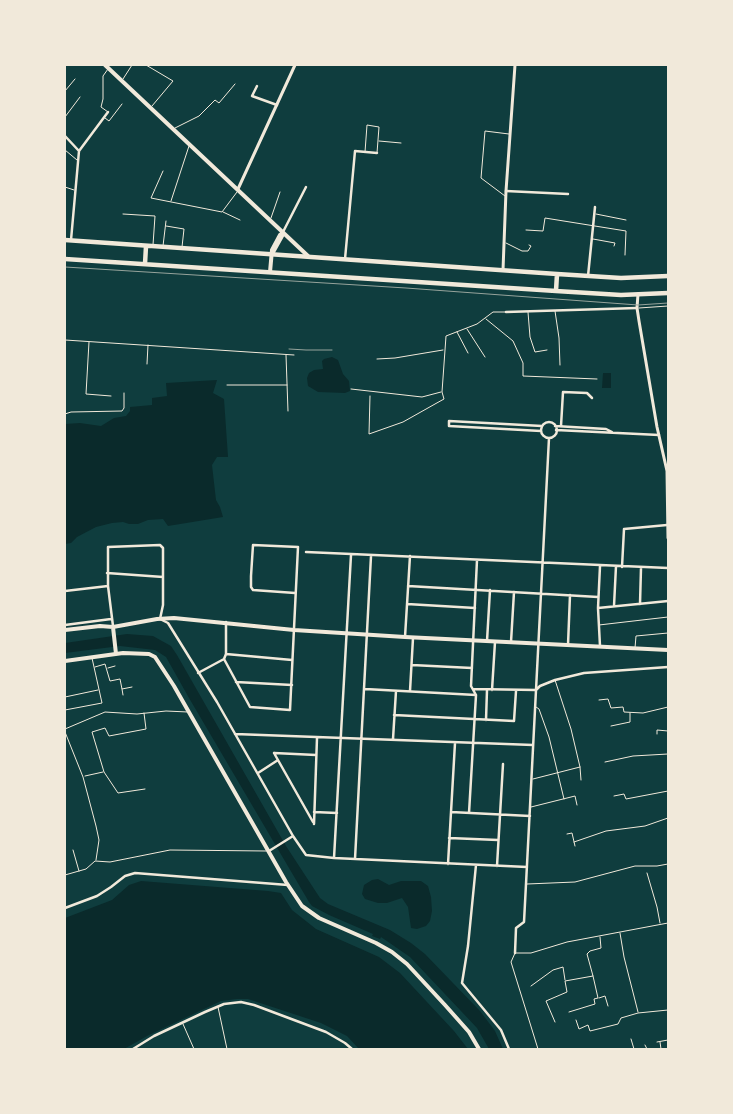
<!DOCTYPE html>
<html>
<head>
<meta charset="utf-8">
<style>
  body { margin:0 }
  #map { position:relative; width:733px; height:1114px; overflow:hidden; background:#0f3d3e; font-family:"IBM Plex Sans",sans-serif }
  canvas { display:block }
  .frame { position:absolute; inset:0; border:66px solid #f1e9da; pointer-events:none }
</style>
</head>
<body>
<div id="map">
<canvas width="733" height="1114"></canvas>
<div class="frame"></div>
</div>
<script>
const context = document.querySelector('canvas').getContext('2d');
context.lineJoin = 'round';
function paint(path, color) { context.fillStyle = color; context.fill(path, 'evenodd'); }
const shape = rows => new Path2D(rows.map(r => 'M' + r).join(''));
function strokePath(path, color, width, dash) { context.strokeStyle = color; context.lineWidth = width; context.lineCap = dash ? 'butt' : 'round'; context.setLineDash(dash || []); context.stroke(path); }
const water = shape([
  [332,357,338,360,343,374,349,381,350,391,345,393,318,392,308,386,307,378,309,373,314,370,323,369,322,361,324,359],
  [603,373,611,373,611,388,602,388],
  [217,380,213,393,224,399,228,457,217,457,212,465,216,500,220,507,223,517,168,526,163,519,148,520,138,524,129,524,123,522,112,523,96,527,77,537,71,543,65,544,65,424,80,423,101,426,114,418,126,416,130,411,130,407,152,405,152,398,167,396,166,383],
  [127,634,153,636,171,646,177,655,286,846,320,898,328,904,390,930,411,943,425,954,480,1011,495,1031,503,1049,489,1049,477,1028,410,957,381,937,380,939,372,936,373,934,329,915,312,906,309,902,189,698,166,657,155,650,120,646,65,653,65,643],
  [378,879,389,885,401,881,421,881,428,886,431,897,432,911,430,921,426,926,417,929,411,928,408,907,402,898,387,903,378,903,365,899,362,894,364,885,372,880],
  [141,881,268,891,281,893,292,910,316,929,379,957,400,973,454,1031,468,1049,359,1049,347,1036,321,1023,248,999,237,999,221,1001,149,1035,124,1049,65,1049,65,918,112,900,129,885]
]);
const service = shape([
  [146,65,173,81,152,106],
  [123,79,132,65],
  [65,91,75,79],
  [108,112,101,107,103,99,103,76,108,69],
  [65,117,80,97],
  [105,118,109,121,122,104],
  [175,128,199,116,215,100,219,103,235,84],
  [379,141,401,143],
  [65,150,77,160],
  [365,152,367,125,379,127,377,153],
  [163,171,151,198,222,212,237,192],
  [65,187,74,190],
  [505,196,481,178,485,131,509,134],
  [171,201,189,146],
  [223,212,240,220],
  [123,214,155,216,153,245],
  [596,214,626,220],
  [271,218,280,192],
  [166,226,184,229,182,247],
  [526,230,543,231,545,218,626,231,625,255],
  [593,239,615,243,614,246],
  [506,243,522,251,528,251,531,246,529,245],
  [163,246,166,221],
  [639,308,668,306],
  [555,311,559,338,560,365],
  [528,312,530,337,535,352,547,350],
  [486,319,513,341,523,363,523,376,597,379],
  [467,329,485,357],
  [457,332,468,353],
  [65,340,294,355],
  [89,342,86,394,111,396],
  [286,355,288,411],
  [377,359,395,358,443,350],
  [147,364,148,345],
  [227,385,287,385],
  [351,389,422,397,441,392],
  [370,396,369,434,403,422,435,404,444,399,442,392,446,336,477,324,493,312,506,312],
  [65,414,71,412,122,411,124,408,124,393],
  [599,625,668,617],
  [635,648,636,636,668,633],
  [95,667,105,664,110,681,120,679,122,689,132,687],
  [108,668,115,666],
  [555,680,571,729,580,767,581,780],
  [122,689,123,695],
  [65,697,98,690],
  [599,700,608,699,611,708,623,707,624,712,643,713,668,707],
  [536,707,539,709,549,737,564,799],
  [65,710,102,703,92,658],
  [144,713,146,729,109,736,105,728,92,732,104,772,118,793,145,789],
  [611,726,630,722,630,713],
  [65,729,105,712,137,714,166,711,188,712],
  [65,732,83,777,96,826,99,840,96,860],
  [657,734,657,730,668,731],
  [605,762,633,756,668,754],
  [85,776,103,772],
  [533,779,580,767],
  [614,796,624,794,626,799,668,791],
  [531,807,575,796,577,805],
  [567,834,572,833,575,846],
  [574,842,606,831,645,826,668,818],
  [73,850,79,871],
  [647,873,657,907,660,923],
  [65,875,86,869,95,861,110,862,170,850,266,851],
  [527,884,575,882,635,866,657,866,668,864],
  [620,933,624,957,638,1012],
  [531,986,553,970,563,967,565,980],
  [599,998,605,996,608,1006],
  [218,1007,227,1049],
  [569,1012,595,1004,594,999,598,998,593,976],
  [576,1020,579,1029,588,1025,590,1031,618,1024,621,1018,638,1013,668,1010],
  [555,1022,546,1001,567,992,565,981,593,976,587,954,590,951,601,948,600,937],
  [183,1024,194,1049],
  [631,1039,634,1049],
  [657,1042,668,1040],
  [660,1042,661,1049],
  [645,1045,647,1049],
  [538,1049,511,962,515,953,531,953,567,942,668,923]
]);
const minor = shape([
  [257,86,252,96,277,105],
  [65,136,79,151],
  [506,191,568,194],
  [283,232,306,187],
  [71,240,79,151,108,112],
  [345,259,355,151,377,153],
  [588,276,595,207],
  [506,312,637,308],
  '541 430a8 8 0 1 1 16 0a8 8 0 1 1-16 0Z',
  [555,426,606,429,612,432],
  [561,426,563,392,587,393,592,398],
  [556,430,659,435],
  [541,431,449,426,449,421,542,426],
  [306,552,668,568],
  [600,566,598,608,600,646],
  [622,567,624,529,667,525],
  [107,573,163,577],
  [408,586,598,597],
  [65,591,108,586],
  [407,604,475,608],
  [640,604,641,568],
  [614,606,616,566],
  [598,608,668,601],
  [65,625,111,619],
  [113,626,108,586,108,547,160,545,163,548,163,605,160,619,168,623,217,702,293,836,306,855,334,858,527,867],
  [405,637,410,556],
  [487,641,490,590],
  [511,642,514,592],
  [568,645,570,595],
  [226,654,292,660],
  [224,659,250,707,290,710,298,547,253,545,251,576,251,587,253,590,295,593],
  [412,665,472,668],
  [198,673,224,659,226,654,226,622],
  [236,682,292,685],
  [365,689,476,695],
  [473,689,536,690,540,686,555,680,584,673,668,667],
  [492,690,495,642],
  [410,691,413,638],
  [394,715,514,721,516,691],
  [486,720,487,690],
  [235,734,533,745],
  [393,739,396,691],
  [274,753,313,822],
  [274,753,316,755],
  [258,773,278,760],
  [314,812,337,813],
  [451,812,530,816],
  [469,813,476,695,471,686,477,560],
  [314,824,317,738],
  [449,838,498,840],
  [269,851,293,836],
  [334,858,351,555],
  [355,859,371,556],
  [448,864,455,743],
  [476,865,468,946,462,983,501,1030,509,1049],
  [497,866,503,764],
  [65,908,97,896,111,887,125,876,135,873,288,885],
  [515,953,516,928,524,922,526,884,549,438],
  [133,1049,154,1036,205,1012,224,1004,241,1002,254,1005,326,1032,345,1043,352,1049]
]);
const tertiary = shape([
  [238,189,295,65],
  [503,270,506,191,515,65],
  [638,294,637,308,639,321,657,427,667,471,668,538]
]);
const secondary = shape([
  [105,65,308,256],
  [272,254,282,236,283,233],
  [270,272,272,250,280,235,283,233],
  [113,627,116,654],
  [65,630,100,626,113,627,157,619,174,618,294,630,405,637,668,650],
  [65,661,123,653,149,654,155,657,174,686,286,882,302,906,319,918,376,943,392,952,407,964,445,1005,469,1032,479,1049]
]);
const primary = shape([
  [65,240,557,274,621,278,668,276],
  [65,259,556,291,621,295,668,293],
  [145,264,146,246],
  [556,291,557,274]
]);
const rail = shape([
  [65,267,406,288,638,305,668,303],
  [289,349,306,350,332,350]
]);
paint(water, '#0a2a2b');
strokePath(service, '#f1e9da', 1);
strokePath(minor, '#f1e9da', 2.5);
strokePath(tertiary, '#f1e9da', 3);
strokePath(secondary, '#f1e9da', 4);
strokePath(primary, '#f1e9da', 4.5);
strokePath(rail, '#97a49c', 1);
</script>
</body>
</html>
